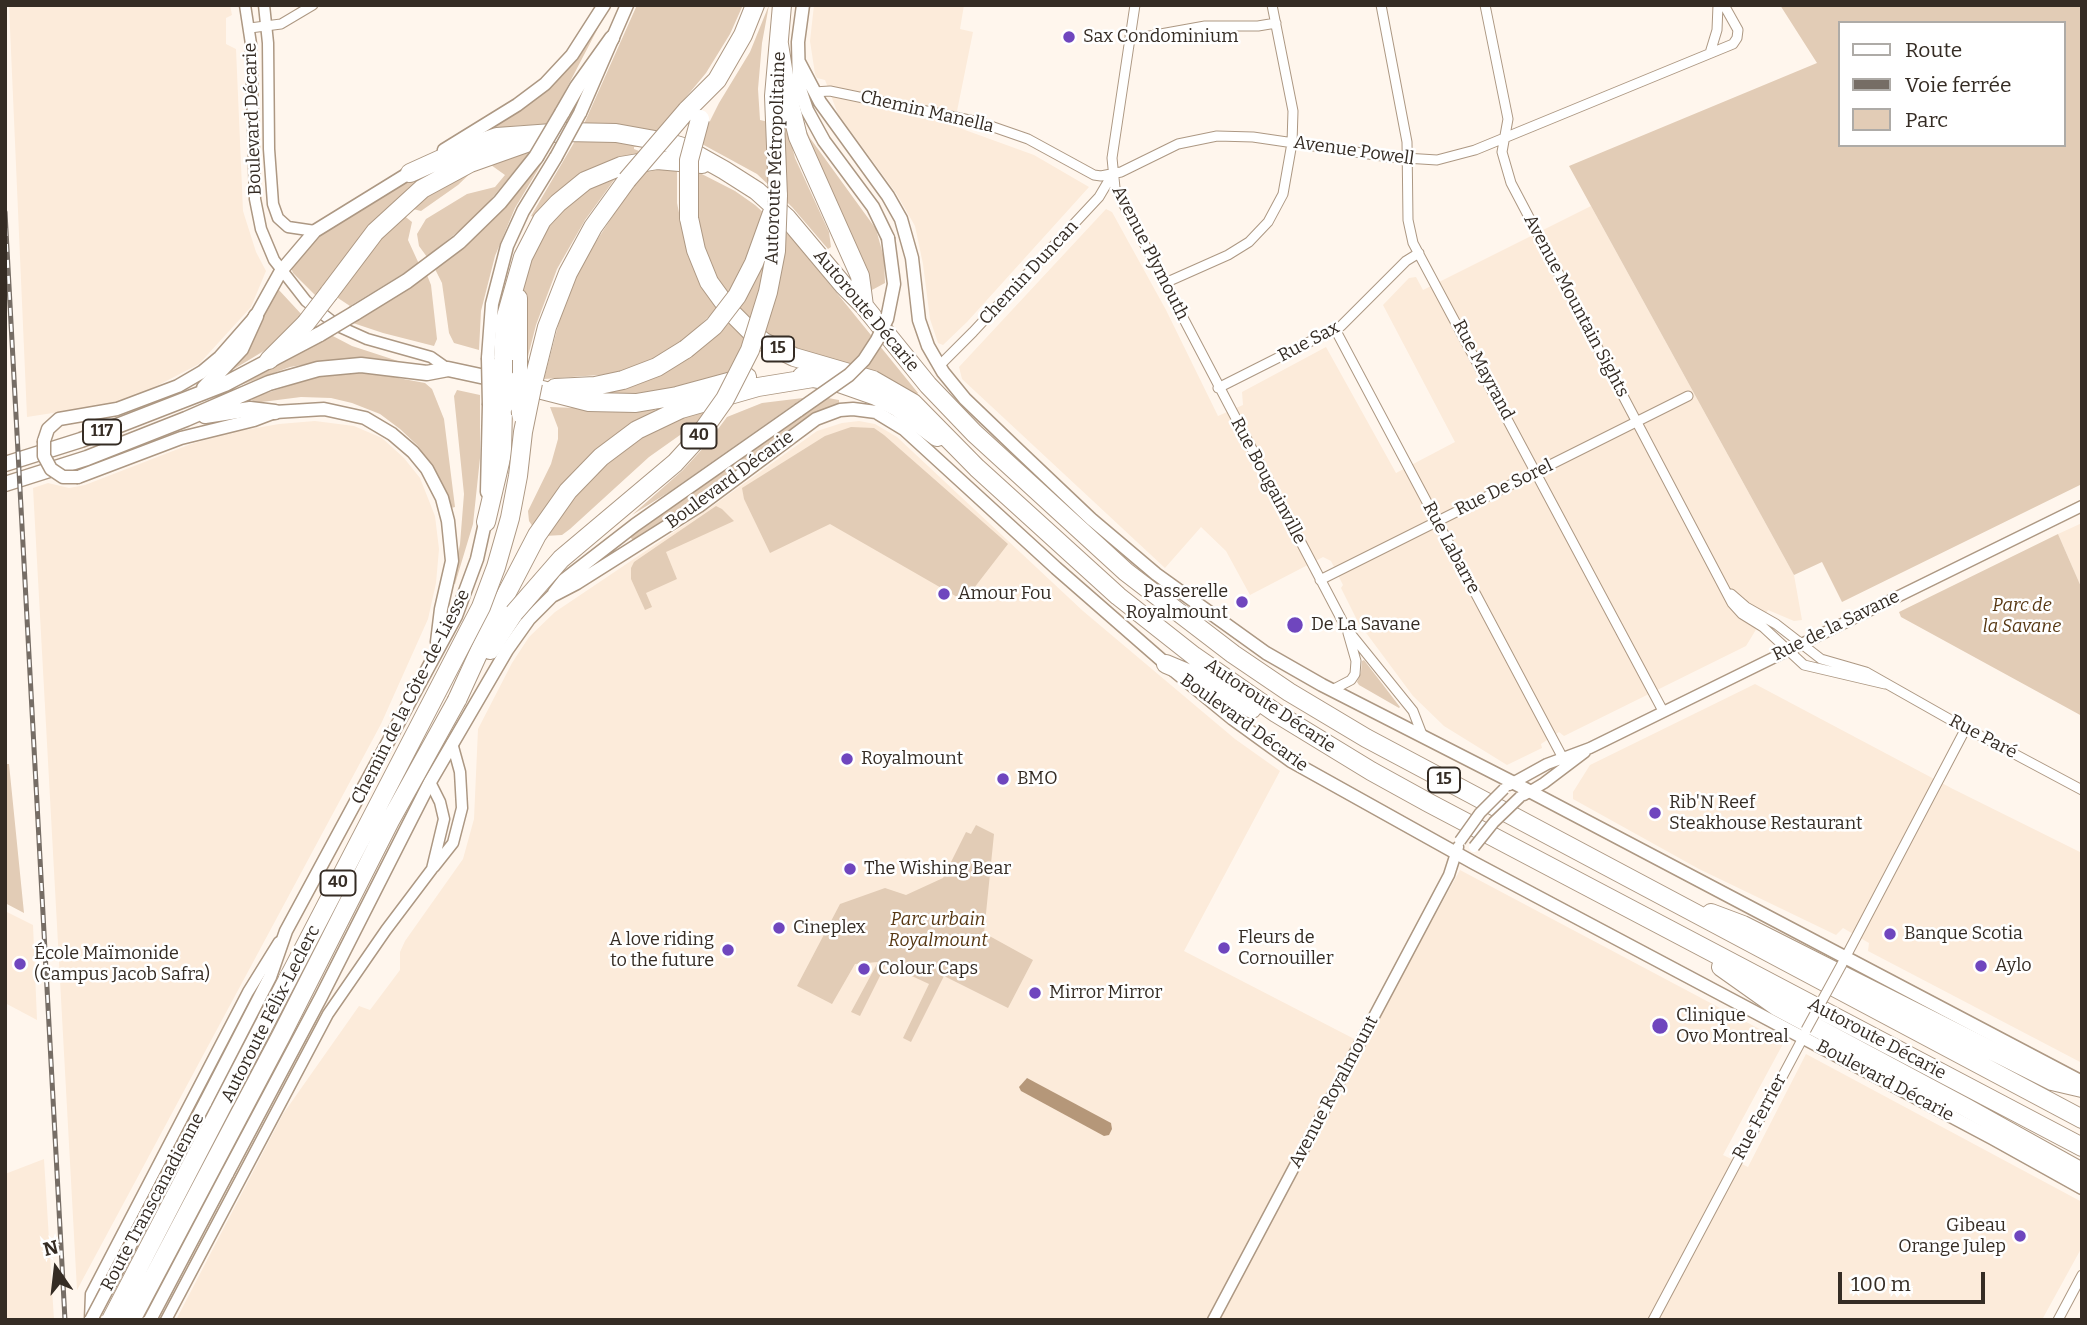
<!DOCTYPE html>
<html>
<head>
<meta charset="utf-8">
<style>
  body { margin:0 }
  #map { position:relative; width:2087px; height:1325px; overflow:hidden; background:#fff6ed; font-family:Bitter,serif }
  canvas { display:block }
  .frame { position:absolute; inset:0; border:7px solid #352c24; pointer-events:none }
  .legend { position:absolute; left:1838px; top:21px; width:228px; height:126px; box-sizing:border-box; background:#fff; border:2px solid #aeaba7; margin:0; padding:9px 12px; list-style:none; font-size:21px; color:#352c24 }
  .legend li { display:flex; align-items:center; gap:14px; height:35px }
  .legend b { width:35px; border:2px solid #aeaba7 }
  .north { position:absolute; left:21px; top:1234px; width:70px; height:70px; -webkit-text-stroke:5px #fff; paint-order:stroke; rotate:346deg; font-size:19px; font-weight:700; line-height:28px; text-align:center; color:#352c24 }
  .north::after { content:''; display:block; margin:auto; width:24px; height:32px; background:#352c24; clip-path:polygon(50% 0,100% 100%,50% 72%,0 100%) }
  .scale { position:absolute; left:1838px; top:1272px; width:147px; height:32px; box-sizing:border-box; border:4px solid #352c24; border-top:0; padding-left:9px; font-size:21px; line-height:24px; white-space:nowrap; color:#352c24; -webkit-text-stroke:5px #fff; paint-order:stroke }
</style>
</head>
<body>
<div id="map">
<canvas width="2087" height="1325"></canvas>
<div class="frame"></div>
<ul class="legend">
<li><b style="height:9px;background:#fff"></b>Route</li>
<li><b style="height:9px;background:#766d65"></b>Voie ferrée</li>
<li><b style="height:19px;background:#e2ccb6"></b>Parc</li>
</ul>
<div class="north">N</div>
<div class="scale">100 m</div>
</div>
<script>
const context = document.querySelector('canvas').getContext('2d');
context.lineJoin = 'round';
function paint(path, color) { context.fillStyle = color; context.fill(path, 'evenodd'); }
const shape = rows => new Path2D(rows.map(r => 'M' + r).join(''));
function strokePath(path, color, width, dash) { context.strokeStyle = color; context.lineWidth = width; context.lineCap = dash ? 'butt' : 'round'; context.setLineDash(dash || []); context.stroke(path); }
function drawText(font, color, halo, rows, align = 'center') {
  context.font = font + ' Bitter,serif'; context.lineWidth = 5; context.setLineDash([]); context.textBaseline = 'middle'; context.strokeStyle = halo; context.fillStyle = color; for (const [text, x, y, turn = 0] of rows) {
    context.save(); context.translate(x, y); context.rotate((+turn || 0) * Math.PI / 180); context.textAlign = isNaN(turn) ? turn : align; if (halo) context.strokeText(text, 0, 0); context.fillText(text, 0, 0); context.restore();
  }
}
const built = shape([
  [9,5,230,5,232,15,226,18,226,44,236,49,243,211,256,252,266,271,251,307,199,364,147,391,110,404,27,417],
  [814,5,964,5,960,29,973,32,954,126,1034,155,1089,187,967,322,943,345,938,343,930,319,923,264,915,226,896,193,838,114,825,80,817,78,815,74,810,41],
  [1591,206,1794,575,1802,620,1794,621,1768,610,1746,646,1564,736,1559,732,1541,744,1542,748,1507,765,1444,726,1413,696,1358,622,1341,588,1343,585,1331,561,1323,557,1250,595,1226,551,1201,527,1165,568,962,379,959,367,1106,209,1112,212,1166,310,1218,416,1243,405,1242,392,1326,347,1396,473,1455,442,1383,305,1409,278,1416,277,1423,290],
  [315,421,354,426,382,438,404,458,420,478,435,516,439,549,436,583,428,619,381,724,77,1290,33,488,48,483,69,488,85,485,191,444,233,432,279,424],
  [859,421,875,424,897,437,1083,611,1235,739,1280,771,1184,951,1364,1044,1460,870,1784,1042,1723,1155,1748,1167,1806,1054,2082,1202,2082,1247,2043,1318,2045,1320,176,1320,283,1114,359,1006,370,1010,400,970,400,952,405,941,463,859,474,819,478,729,512,663,529,637,555,612,714,505,817,431,842,423],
  [2082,523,2082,589,2058,534],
  [1755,684,1953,789,2082,853,2082,1063,1868,951,1869,943,1843,928,1836,935,1699,869,1573,799,1573,792,1590,765],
  [5,911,33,925,37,1020,5,1003],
  [44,1159,54,1320,5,1320,5,1174]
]);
const green = shape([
  [610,5,548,124,513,126,469,137,526,103],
  [637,5,743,5,730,34,706,73,657,132,584,124],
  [769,5,762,43,758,89,760,120,787,126,795,158,829,232,831,247,828,249,792,207,757,174,702,144,708,125,719,103,750,52],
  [1780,5,2082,5,2082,484,1842,602,1822,562,1794,575,1569,166,1817,63],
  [1840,23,2064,23,2064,145,1840,145],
  [801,119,810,138,876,229,884,258,885,283,872,290,838,217],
  [575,141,604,141,644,146,634,147,634,149,639,151,637,154,611,160,580,174,558,191,534,217,531,216],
  [536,145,478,215,427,257,419,246,417,234,426,219,467,194,495,187,505,175,491,165,481,163,458,185,421,211,413,209,409,204,411,202,428,189,464,168,495,156],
  [474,152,317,297,293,273,291,268,318,235,393,187],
  [539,158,545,158,515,208,495,256,481,311,479,350,454,343,449,333,442,283,435,269,452,255],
  [652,166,677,166,677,203,688,256,703,287,717,309,678,346,659,358,635,368,613,374,544,379,564,303,584,260,631,188],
  [696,171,735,191,755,205,793,239,918,393,915,397,765,335,741,314,711,273,697,224],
  [617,176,585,220,557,269,536,325,524,372,524,287,529,266,539,241,553,220,577,196,597,184],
  [402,214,412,222,408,240,419,264,350,306,332,294],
  [427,275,431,285,437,339,434,346,383,333,350,322],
  [278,289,303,316,272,346,224,375],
  [729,323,745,337,729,374,672,389,624,395,599,394,709,341],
  [329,334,352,346,398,361,362,359,326,361,290,367,241,385,240,382],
  [363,372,398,375,398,378,425,383,432,389,444,419,455,507,451,508,444,487,418,446,400,429,380,414,352,403,331,398,301,397,254,403,251,398,316,377],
  [457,390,480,395,480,458,473,524,455,584,452,583,460,544,464,494,454,396],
  [803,398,669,492,632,515,683,470,706,445,727,417,762,403],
  [828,398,839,400,839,404,810,415,701,497,633,540,630,537,655,518],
  [710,404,697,423,649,457,570,529,562,535,545,536,568,500,606,460,654,427],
  [653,406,656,413,533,527,529,521,528,511,551,464,558,439,558,428,550,407,602,409],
  [851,427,874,428,884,435,1008,544,964,601,830,524,770,553,744,499,742,488,825,436],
  [716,506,722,509,734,521,666,552,677,579,646,593,652,607,645,610,631,579,631,568,634,562],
  [2058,534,2082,589,2082,716,1901,617,1899,612],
  [1364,660,1400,707,1399,708,1359,685,1357,682,1361,672,1362,661],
  [5,764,9,764,24,913,5,903],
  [976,825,994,834,984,933,1033,960,1008,1008,944,976,911,1042,903,1038,929,984,886,964,860,1016,851,1012,878,962,855,964,832,1004,797,986,840,904,885,888,906,895,943,878,966,832,971,834]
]);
const water = shape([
  [1027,1078,1111,1123,1112,1129,1109,1135,1104,1136,1021,1091,1019,1087]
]);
const minor = shape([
  [1135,5,1112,158,1115,188,1346,628,1413,711,1423,737],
  [1381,5,1407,142,1408,220,1413,243,1663,711],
  [1485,5,1508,119,1502,152,1511,183,1732,603,1742,614,1763,627,1804,665,1885,684],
  [250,28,281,24,313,5],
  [1130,36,1144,37,1205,26,1258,26,1276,23],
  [1710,53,1717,30,1718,5],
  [814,92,830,91,979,122,1028,139,1094,175,1101,176,1121,172,1178,144,1217,136,1253,137,1389,157,1437,160,1475,150,1733,44,1737,38,1738,30,1724,5],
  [1165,283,1228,255,1249,242,1268,222,1283,194,1292,143,1293,111,1272,5],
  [1335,329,1565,762],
  [939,366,973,332,1099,197,1112,175],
  [1218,388,1341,326,1406,261,1419,253],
  [1320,580,1688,396],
  [1731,594,1746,607,1776,624,1821,659,1866,672,1949,719,2082,790],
  [1332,690,1351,680,1355,674,1356,661,1348,633],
  [1843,962,1966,728],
  [1653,1320,1805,1034],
  [2058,1320,2082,1275]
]);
const tertiary = shape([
  [245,5,251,44,255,199,261,229,274,260,306,301,338,326,367,339,431,357,448,369],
  [264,5,268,43,269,149,273,204,278,218,288,227,315,231],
  [1509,785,1547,764,1590,748,2082,506],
  [1524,795,1544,783,1585,752],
  [434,867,453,843,462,808,460,772,452,743],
  [90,1320,91,1294,248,992,279,942],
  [166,1320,328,1014,386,930,432,869,444,819,440,802,430,782],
  [1213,1320,1449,875,1458,847]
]);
const secondary = shape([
  [803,5,798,42,799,86,807,110,824,141,873,207,888,238],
  [799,62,820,102,888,196,901,219,912,258,919,320,928,346,943,372,965,399,1014,446,1091,519,1156,574,1266,653,1322,685,1514,783,2082,1082],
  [580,113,627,5],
  [444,150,517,105,545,84,572,55,604,5],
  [488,358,492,304,507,246,523,211,556,157],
  [44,441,48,429,59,419,117,409,178,386,202,372,220,357,256,316,281,271,315,231,414,170],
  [78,477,181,438,254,420,275,412,324,409,365,418,392,434,413,452,427,469,442,498,448,521,452,561,441,609,437,642],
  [487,492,489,405],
  [554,593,564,580,635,525,799,410],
  [205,1103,270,977,286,931,456,616,477,559,487,514],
  [227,1174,321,997,430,782,507,650,529,619,552,596,577,583,699,506,816,419,840,410,853,409,876,412,904,429,1056,568,1166,664,1233,719,1291,761,1474,863,1992,1138,2082,1188]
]);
const primary = shape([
  [562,113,577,87,612,38],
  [355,313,407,281,459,242,500,202,536,157],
  [204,388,241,349,256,316],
  [205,416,250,409,275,412],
  [5,464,81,440,225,384,320,334],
  [5,484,87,458,186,419,269,383,318,369,361,365,427,373,448,369,499,380]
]);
const motorway = shape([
  [779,44,786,88,798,137,860,276,864,306],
  [687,110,717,80,743,35,755,5],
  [410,173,463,149,497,137,566,132,616,133,666,142,683,147,724,170,757,191,787,218,844,286,864,306,928,385,974,433,1126,572,1233,654,1289,692,1366,738,2082,1119],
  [778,196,774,96,782,5],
  [689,218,696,250,709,282,730,311,750,331,764,342,794,357,873,380,913,403,977,468,1118,596,1194,656,1276,713,1371,771,1429,803,2082,1147],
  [329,293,375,232,422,189,470,163,532,141],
  [518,298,518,380],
  [269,360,306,323],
  [503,360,505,320,523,257,542,220,558,203,585,181,621,166,657,160,702,164],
  [802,376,839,383,876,396,897,407,937,437],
  [533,383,547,327,568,273,593,227,627,180],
  [555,388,595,386,623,380,657,367,686,349],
  [538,389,589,402,636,403,677,396,747,377],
  [486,522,502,454,503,407],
  [490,650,514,613],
  [1166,664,1197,677,1252,709],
  [457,700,500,606,537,535,568,491,601,457,637,430,681,409,758,387,813,378],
  [1711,913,1743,925,2052,1081,2082,1088],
  [1721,967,1776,1006,1965,1107,2082,1172]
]);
const rail = shape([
  [5,212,65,1320]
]);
const minorBridge = shape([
  [1806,1030,1842,964]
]);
const tertiaryBridge = shape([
  [1460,841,1480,813,1504,789],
  [1474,847,1494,822,1520,797]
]);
const secondaryBridge = shape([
  [556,157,580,113],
  [488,358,489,405],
  [799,410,849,375,864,360,877,340,887,319,894,284,888,238],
  [44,441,44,456,51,469,63,477,78,477],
  [91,1320,205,1103],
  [150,1320,227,1174]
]);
const primaryBridge = shape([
  [536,157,562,113],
  [320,334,355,313]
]);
const motorwayBridge = shape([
  [627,180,687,110],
  [689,218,689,160,700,119],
  [306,323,329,293],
  [686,349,714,326,737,296,754,263,772,213],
  [503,360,503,407],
  [518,380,521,414],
  [514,613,561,559,675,463,696,440,725,399,750,350,768,292,776,251,778,196],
  [111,1320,481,607,496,567,510,518,518,476,523,432,533,383],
  [131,1320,281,1036,390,821,457,700]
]);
const markers = [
  [1069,37,7,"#6f46be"],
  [944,594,7,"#6f46be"],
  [1242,602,7,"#6f46be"],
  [1295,625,9,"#6f46be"],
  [847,759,7,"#6f46be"],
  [1003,779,7,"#6f46be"],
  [1655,813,7,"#6f46be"],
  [850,869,7,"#6f46be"],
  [779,928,7,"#6f46be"],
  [1890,934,7,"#6f46be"],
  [1224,948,7,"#6f46be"],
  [728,950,7,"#6f46be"],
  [20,964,7,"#6f46be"],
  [1981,966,7,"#6f46be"],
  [864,969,7,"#6f46be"],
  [1035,993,7,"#6f46be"],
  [1660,1026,9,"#6f46be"],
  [2020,1236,7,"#6f46be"]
];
const shields = [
  [778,349,32],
  [102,432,38],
  [699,436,35],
  [1444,780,32],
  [338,883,35]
];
const shieldNames = [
  ["15",778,349],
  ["117",102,432],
  ["40",699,436],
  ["15",1444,780],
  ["40",338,883]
];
const poiNames = [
  ["Sax Condominium",1083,37],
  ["Passerelle",1228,592,"right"],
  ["Royalmount",1228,613,"right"],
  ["Amour Fou",958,594],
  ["De La Savane",1311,625],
  ["Royalmount",861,759],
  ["BMO",1017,779],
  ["Rib'N Reef",1669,803],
  ["Steakhouse Restaurant",1669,824],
  ["The Wishing Bear",864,869],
  ["Cineplex",793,928],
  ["Banque Scotia",1904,934],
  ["Fleurs de",1238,938],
  ["Cornouiller",1238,959],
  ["A love riding",714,940,"right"],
  ["to the future",714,961,"right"],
  ["École Maïmonide",34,954],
  ["(Campus Jacob Safra)",34,975],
  ["Aylo",1995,966],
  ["Colour Caps",878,969],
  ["Mirror Mirror",1049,993],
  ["Clinique",1676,1016],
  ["Ovo Montreal",1676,1037],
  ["Gibeau",2006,1226,"right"],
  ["Orange Julep",2006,1247,"right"]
];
const streetNames = [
  ["Chemin Manella",927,112,13],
  ["Boulevard Décarie",253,119,-92],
  ["Avenue Powell",1354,151,8],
  ["Autoroute Métropolitaine",776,158,-88],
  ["Avenue Plymouth",1150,253,63],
  ["Chemin Duncan",1029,273,-47],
  ["Avenue Mountain Sights",1576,306,62],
  ["Autoroute Décarie",866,311,50],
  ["Rue Sax",1309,342,-28],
  ["Rue Mayrand",1483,370,62],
  ["Boulevard Décarie",730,480,-36],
  ["Rue Bougainville",1268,481,62],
  ["Rue De Sorel",1504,488,-26],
  ["Rue Labarre",1451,548,62],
  ["Rue de la Savane",1836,626,-26],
  ["Chemin de la Côte-de-Liesse",411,697,-63],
  ["Autoroute Décarie",1270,706,34],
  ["Boulevard Décarie",1244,723,36],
  ["Rue Paré",1983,737,28],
  ["Autoroute Félix-Leclerc",271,1014,-63],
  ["Autoroute Décarie",1877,1039,28],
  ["Boulevard Décarie",1885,1081,28],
  ["Avenue Royalmount",1334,1092,-62],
  ["Rue Ferrier",1760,1117,-62],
  ["Route Transcanadienne",153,1202,-62]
];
const parkNames = [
  ["Parc de",2022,606],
  ["la Savane",2022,627],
  ["Parc urbain",938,920],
  ["Royalmount",938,941]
];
paint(built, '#fcebda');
paint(green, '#e2ccb6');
paint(water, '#b59779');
strokePath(minor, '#ad9883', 11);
strokePath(tertiary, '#ad9883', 13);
strokePath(secondary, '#ad9883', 15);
strokePath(primary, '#ad9883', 17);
strokePath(motorway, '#ad9883', 20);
strokePath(minor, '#fff', 9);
strokePath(tertiary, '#fff', 10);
strokePath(secondary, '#fff', 12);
strokePath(primary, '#fff', 14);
strokePath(motorway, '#fff', 18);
strokePath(rail, '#766d65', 5);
strokePath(rail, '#fff', 2.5, [8]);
strokePath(minorBridge, '#ad9883', 11, []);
strokePath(tertiaryBridge, '#ad9883', 13, []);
strokePath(secondaryBridge, '#ad9883', 15, []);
strokePath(primaryBridge, '#ad9883', 17, []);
strokePath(motorwayBridge, '#ad9883', 20, []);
strokePath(minorBridge, '#fff', 9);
strokePath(tertiaryBridge, '#fff', 10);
strokePath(secondaryBridge, '#fff', 12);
strokePath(primaryBridge, '#fff', 14);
strokePath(motorwayBridge, '#fff', 18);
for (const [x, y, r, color] of markers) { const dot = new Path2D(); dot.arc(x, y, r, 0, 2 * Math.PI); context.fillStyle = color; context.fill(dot); strokePath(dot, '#fff', 2.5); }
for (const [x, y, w] of shields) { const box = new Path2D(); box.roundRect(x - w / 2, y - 12.5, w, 25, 5); context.fillStyle = '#fff'; context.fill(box); strokePath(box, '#352c24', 2); }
drawText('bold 16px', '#352c24', null, shieldNames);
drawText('18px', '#352c24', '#fff', poiNames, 'left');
drawText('18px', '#352c24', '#fff', streetNames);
drawText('italic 18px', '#573712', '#fff', parkNames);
</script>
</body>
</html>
